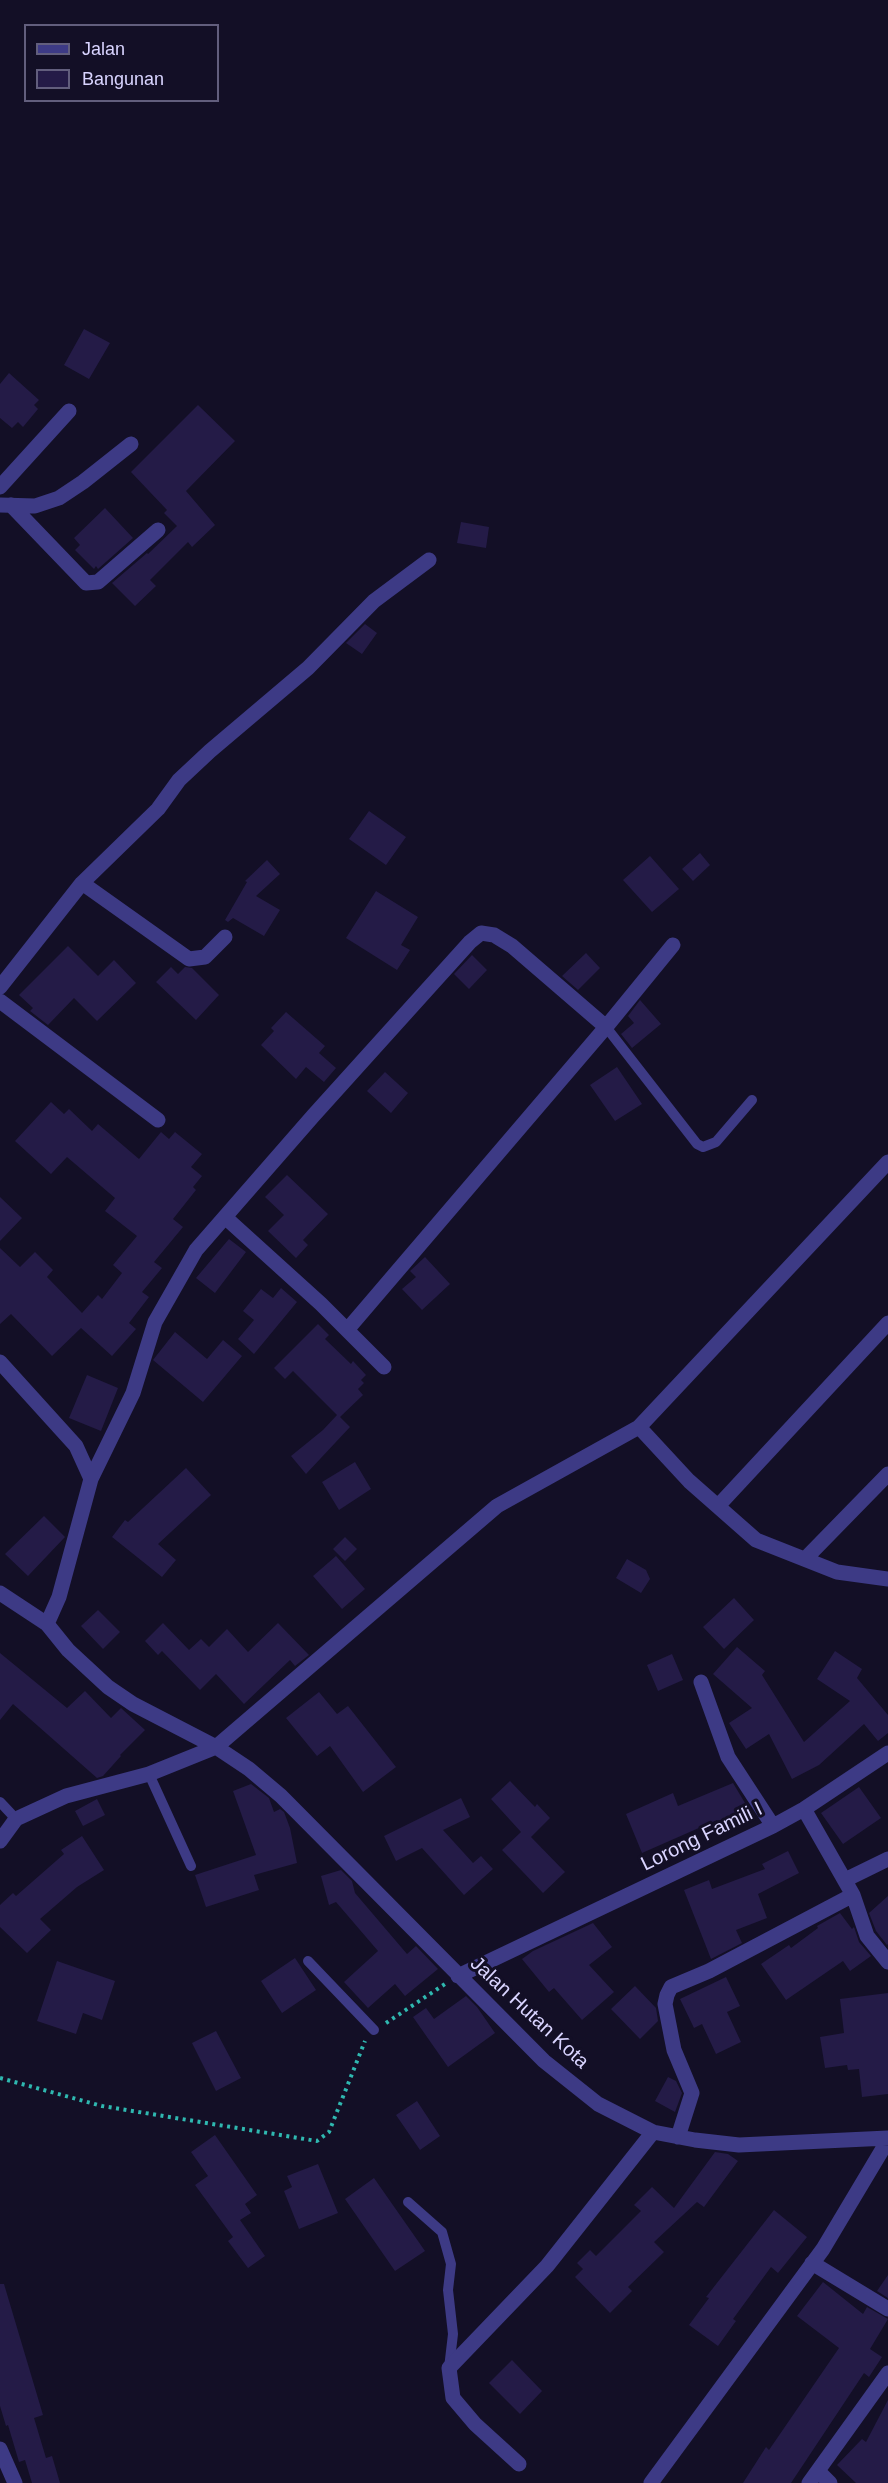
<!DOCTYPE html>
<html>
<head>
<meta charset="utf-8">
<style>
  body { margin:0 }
  #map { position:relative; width:888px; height:2483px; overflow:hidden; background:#130f26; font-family:Helvetica,sans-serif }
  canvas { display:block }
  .legend { position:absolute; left:24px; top:24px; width:195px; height:78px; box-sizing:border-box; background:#130f26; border:2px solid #625e7d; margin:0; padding:8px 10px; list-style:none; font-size:18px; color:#d9d4ff }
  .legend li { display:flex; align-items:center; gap:12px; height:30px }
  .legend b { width:30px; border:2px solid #625e7d }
</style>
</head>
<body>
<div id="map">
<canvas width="888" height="2483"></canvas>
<ul class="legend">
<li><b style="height:8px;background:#3d3a85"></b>Jalan</li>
<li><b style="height:16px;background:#241b47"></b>Bangunan</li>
</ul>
</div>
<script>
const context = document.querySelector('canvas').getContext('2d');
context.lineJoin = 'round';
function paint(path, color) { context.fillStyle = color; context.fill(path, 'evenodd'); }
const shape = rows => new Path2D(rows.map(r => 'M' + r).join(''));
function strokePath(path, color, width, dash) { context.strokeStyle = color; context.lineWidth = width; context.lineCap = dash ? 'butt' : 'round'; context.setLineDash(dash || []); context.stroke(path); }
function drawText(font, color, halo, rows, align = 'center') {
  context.font = font + ' Helvetica,sans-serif'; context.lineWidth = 6; context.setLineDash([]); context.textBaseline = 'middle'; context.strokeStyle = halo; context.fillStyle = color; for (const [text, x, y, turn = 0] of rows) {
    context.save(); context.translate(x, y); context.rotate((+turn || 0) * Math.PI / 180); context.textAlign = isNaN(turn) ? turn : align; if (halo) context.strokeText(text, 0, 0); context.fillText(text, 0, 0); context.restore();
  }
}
const building = shape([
  [84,329,110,343,89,379,64,365],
  [9,373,39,400,34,405,38,409,23,427,18,422,12,428,0,418,0,384],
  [198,405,235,441,186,491,215,525,192,547,188,542,150,580,156,586,135,606,112,583,147,553,148,554,177,526,164,513,167,510,131,472],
  [105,508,133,538,98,569,96,566,94,569,75,550,80,545,74,538],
  [461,522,489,527,486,548,457,543],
  [365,624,377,633,362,654,346,643],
  [369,811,406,837,386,865,349,839],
  [700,853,710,865,693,881,682,869],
  [650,856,679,889,652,912,623,880],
  [267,860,280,874,256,896,280,910,264,936,233,918,228,922,225,920,247,882,245,881],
  [376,891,418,917,401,945,410,950,397,970,346,938],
  [68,946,98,976,114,960,136,983,97,1021,74,998,48,1025,30,1011,33,1008,19,995],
  [586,953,600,968,578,990,562,976],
  [472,955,487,970,469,989,454,974],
  [171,967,178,974,185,967,192,968,219,995,196,1020,156,982],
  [640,1000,661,1024,632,1048,621,1034,634,1023,628,1016],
  [286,1012,325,1046,319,1053,336,1068,324,1082,306,1067,296,1079,261,1045,274,1031,271,1028],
  [617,1067,642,1104,615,1121,590,1085],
  [385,1072,408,1093,391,1113,367,1091],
  [51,1102,64,1114,69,1109,92,1131,98,1124,139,1159,161,1132,169,1139,175,1132,202,1154,191,1167,202,1176,193,1187,196,1190,173,1219,183,1227,154,1262,162,1268,142,1292,149,1297,129,1323,136,1329,112,1356,81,1328,52,1356,11,1314,0,1324,0,1248,20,1267,35,1252,53,1270,47,1277,82,1313,98,1295,102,1299,122,1273,113,1265,137,1236,105,1211,115,1198,67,1157,51,1174,15,1141],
  [287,1175,328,1214,303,1240,308,1245,296,1258,268,1231,284,1215,265,1197],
  [0,1197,22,1218,0,1241],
  [229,1239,246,1252,215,1293,196,1278],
  [425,1257,450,1284,422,1310,402,1289,416,1277,410,1271],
  [281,1288,297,1302,254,1354,238,1339,254,1320,243,1311,261,1289,273,1298],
  [318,1324,329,1335,325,1339,351,1364,353,1361,366,1375,361,1380,364,1383,358,1389,363,1395,340,1417,350,1427,306,1474,291,1456,323,1430,337,1415,293,1371,285,1379,274,1368],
  [175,1332,207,1359,223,1340,242,1356,203,1402,153,1360],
  [87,1375,118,1388,101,1431,69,1418],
  [355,1462,371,1489,339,1510,322,1482],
  [186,1468,211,1495,158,1544,176,1560,162,1577,112,1537,125,1520,128,1522],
  [44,1516,65,1537,28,1576,5,1554],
  [345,1537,357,1549,345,1561,333,1549],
  [336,1556,365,1589,342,1609,313,1576],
  [627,1559,646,1570,650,1579,641,1593,616,1578],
  [734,1598,754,1620,724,1649,703,1627],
  [98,1610,120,1632,103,1649,81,1626],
  [163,1623,189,1650,201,1639,209,1647,227,1629,248,1652,278,1623,309,1655,295,1666,290,1660,244,1704,216,1674,200,1690,162,1651,158,1655,145,1641],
  [737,1647,765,1671,762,1675,804,1742,850,1701,817,1679,835,1651,862,1669,857,1678,888,1715,888,1733,878,1741,864,1724,819,1765,792,1779,769,1734,746,1749,729,1723,752,1708,713,1674],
  [0,1653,67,1708,85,1691,111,1718,121,1708,145,1730,120,1755,121,1756,103,1776,97,1778,13,1704,0,1720],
  [672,1654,683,1680,658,1691,647,1665],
  [319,1692,337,1714,348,1706,396,1767,363,1792,330,1746,317,1756,286,1718],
  [510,1781,535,1807,537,1804,550,1818,531,1837,565,1872,543,1893,502,1850,521,1832,491,1799],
  [733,1783,751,1813,720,1826,717,1820,642,1853,626,1814,673,1793,678,1806],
  [251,1784,269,1798,274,1812,280,1809,284,1812,290,1828,297,1863,254,1875,259,1890,206,1907,195,1875,256,1855,233,1791],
  [859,1787,881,1818,843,1844,821,1813],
  [461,1798,470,1817,443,1830,473,1863,481,1856,493,1869,464,1895,422,1848,396,1861,384,1836],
  [97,1799,105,1815,83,1826,75,1811],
  [82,1836,104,1870,77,1887,40,1919,51,1930,27,1953,0,1927,0,1905,13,1893,16,1896,64,1854,61,1850],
  [788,1851,799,1873,758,1894,767,1918,736,1930,742,1943,711,1959,684,1890,709,1880,712,1889,765,1869,762,1864],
  [341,1870,352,1881,355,1893,407,1954,416,1946,438,1969,405,1996,395,1984,368,2008,344,1982,378,1951,336,1902,329,1905,321,1876],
  [888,1896,888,1944,887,1945,876,1931,869,1913],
  [840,1913,852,1929,854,1927,859,1942,871,1956,850,1971,843,1961,786,2000,761,1964,789,1945,791,1948,818,1928,817,1926],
  [593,1923,612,1947,589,1965,614,1992,582,2020,554,1988,549,1992,522,1959,533,1951],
  [295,1958,316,1990,282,2013,261,1981],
  [57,1961,115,1981,102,2020,83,2013,76,2034,37,2021],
  [726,1977,740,2006,727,2012,741,2042,716,2054,702,2024,694,2028,680,1999],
  [635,1986,656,2008,658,2021,640,2039,611,2009],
  [888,1993,888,2094,862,2097,859,2069,848,2070,847,2065,825,2068,820,2037,844,2033,840,1999],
  [466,1996,477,2007,495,2033,448,2067,413,2017,426,2008,434,2019],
  [216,2031,241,2078,216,2091,192,2043],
  [668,2077,676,2081,682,2093,675,2112,655,2101],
  [417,2101,440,2136,420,2150,396,2115],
  [215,2135,257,2195,245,2204,251,2213,240,2220,265,2256,248,2268,228,2241,233,2237,195,2185,208,2176,191,2152],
  [715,2152,728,2154,738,2161,704,2207,697,2202,654,2242,664,2252,628,2287,632,2291,610,2313,575,2277,583,2269,577,2263,590,2250,596,2256,641,2211,634,2205,652,2187,674,2208],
  [318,2164,338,2213,299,2229,284,2191,292,2187,287,2176],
  [374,2178,425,2251,395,2271,345,2199],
  [774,2210,807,2237,778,2273,771,2267,733,2319,736,2321,718,2346,689,2325,709,2298,706,2297],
  [888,2275,888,2298,877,2291],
  [823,2282,863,2314,867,2307,888,2319,870,2349,882,2357,869,2377,864,2373,791,2483,743,2483,766,2447,769,2450,839,2348,797,2316],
  [0,2284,4,2284,43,2415,34,2418,46,2458,52,2456,60,2483,32,2483,25,2460,19,2462,8,2425,6,2426,0,2406],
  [512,2360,542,2391,520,2414,489,2383],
  [888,2400,888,2483,856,2483,837,2465,862,2439,866,2442]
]);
const path = shape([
  [386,2023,445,1984],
  [0,2078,102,2106,317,2141,329,2132,365,2041]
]);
const lane = shape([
  [606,1027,697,1144,703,1147,716,1142,752,1100],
  [149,1774,191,1866],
  [0,1802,16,1819],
  [308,1961,374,2030],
  [408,2202,442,2232,451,2264,448,2290,453,2334,449,2368]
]);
const street = shape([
  [0,487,69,411],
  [0,505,35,506,59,498,83,482,131,444],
  [11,505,86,583,98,582,158,530],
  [82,883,189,959,205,957,225,937],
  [0,987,82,883,158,809,179,780,210,751,308,668,374,601,429,560],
  [0,1001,158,1120],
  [226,1218,321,1304,384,1367],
  [347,1330,606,1027,673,945],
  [0,1362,76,1446,91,1479,59,1597,47,1624,68,1650,108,1687,133,1704,216,1747,249,1769,281,1796,544,2061,598,2104,653,2132,695,2140,739,2145,888,2138],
  [639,1427,888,1162],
  [91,1479,133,1393,155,1322,196,1250,313,1116,470,942,481,933,494,935,512,946,606,1027],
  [718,1506,888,1323],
  [805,1559,888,1474],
  [0,1593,47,1624],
  [701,1682,728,1757,773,1826],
  [804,1809,853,1895,867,1936,888,1962],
  [0,1841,16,1819,66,1796,149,1774,216,1747,497,1506,639,1427,689,1481,756,1540,837,1572,888,1579],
  [845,1880,888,1859],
  [458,1976,773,1826,804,1809,888,1753],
  [678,2137,692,2093,674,2050,665,2004,667,1995,671,1987,709,1971,853,1895],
  [812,2263,888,2309],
  [0,2449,15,2483],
  [519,2464,475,2424,453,2398,449,2368,547,2266,653,2132],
  [818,2471,830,2483],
  [651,2483,823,2249,888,2140],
  [809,2483,888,2373]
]);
const streetNames = [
  ["Lorong Famili I",702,1837,-26],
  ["Jalan Hutan Kota",529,2013,43]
];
paint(building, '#241b47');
strokePath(path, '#2fb8b0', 4, [3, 4.5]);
strokePath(lane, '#3d3a85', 10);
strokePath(street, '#3d3a85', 15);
drawText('20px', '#d9d4ff', '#130f26', streetNames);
</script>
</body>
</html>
